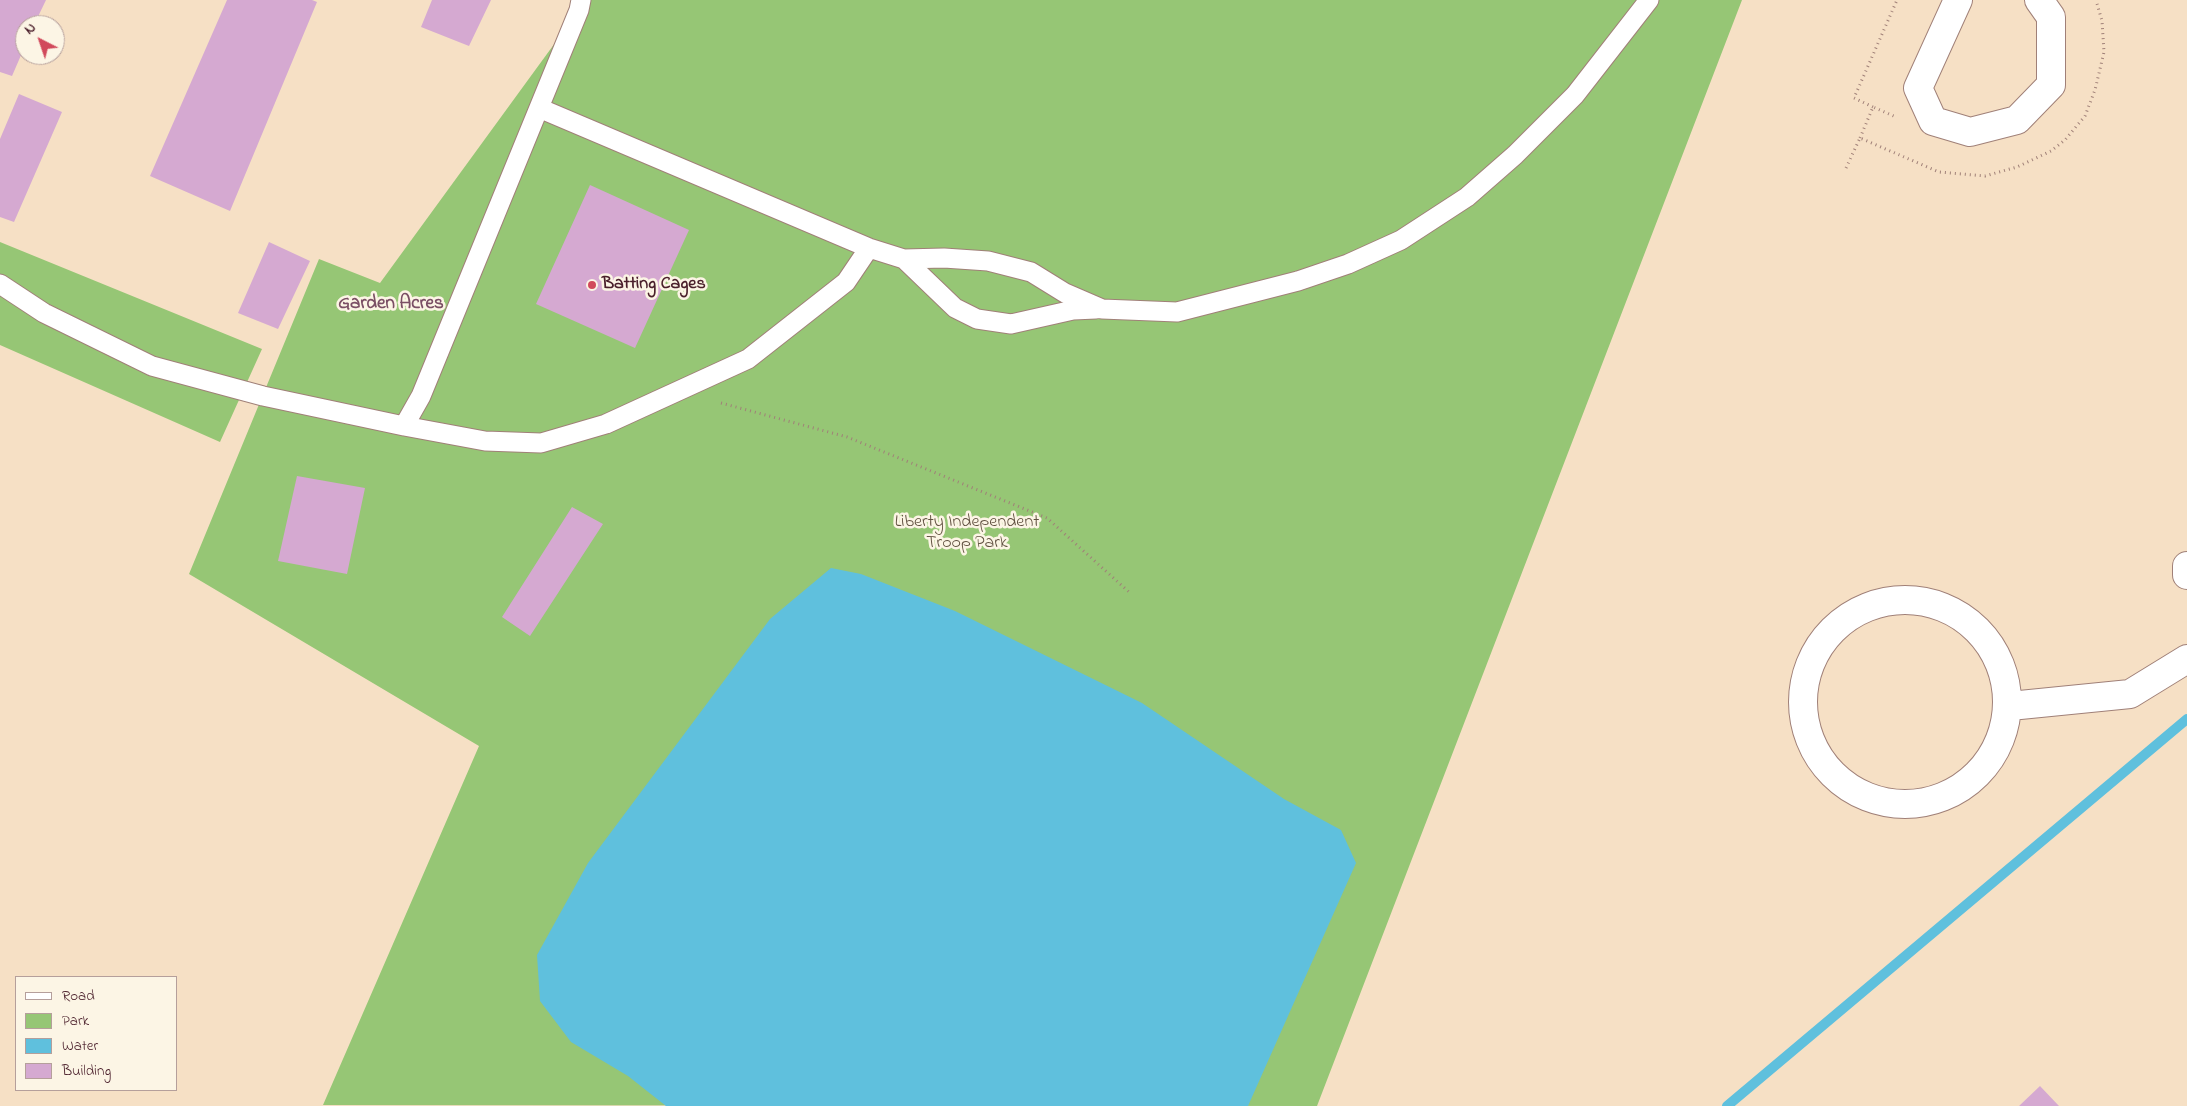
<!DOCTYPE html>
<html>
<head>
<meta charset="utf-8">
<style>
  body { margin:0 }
  #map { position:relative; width:2187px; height:1106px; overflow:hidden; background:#f6e0c5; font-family:"Indie Flower",sans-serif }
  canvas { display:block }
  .legend { position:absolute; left:15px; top:976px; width:162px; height:115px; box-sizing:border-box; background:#fcf5e5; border:1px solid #b59f9b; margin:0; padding:6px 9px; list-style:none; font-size:15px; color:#4a1f2b }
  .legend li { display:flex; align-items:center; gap:10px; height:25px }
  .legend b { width:25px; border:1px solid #b59f9b }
  .north { position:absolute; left:15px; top:15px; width:50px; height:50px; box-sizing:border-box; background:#fcf5e5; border:1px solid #b59f9b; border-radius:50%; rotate:319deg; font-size:14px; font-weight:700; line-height:20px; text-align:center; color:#4a1f2b }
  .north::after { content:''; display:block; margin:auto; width:18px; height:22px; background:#d1495b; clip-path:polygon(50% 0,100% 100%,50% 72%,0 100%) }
</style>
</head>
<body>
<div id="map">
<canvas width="2187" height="1106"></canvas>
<ul class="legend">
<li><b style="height:6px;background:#fff"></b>Road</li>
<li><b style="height:14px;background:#96c675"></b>Park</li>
<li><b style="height:14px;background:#5fc0dd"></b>Water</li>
<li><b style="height:14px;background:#d5a9d1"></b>Building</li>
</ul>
<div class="north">N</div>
</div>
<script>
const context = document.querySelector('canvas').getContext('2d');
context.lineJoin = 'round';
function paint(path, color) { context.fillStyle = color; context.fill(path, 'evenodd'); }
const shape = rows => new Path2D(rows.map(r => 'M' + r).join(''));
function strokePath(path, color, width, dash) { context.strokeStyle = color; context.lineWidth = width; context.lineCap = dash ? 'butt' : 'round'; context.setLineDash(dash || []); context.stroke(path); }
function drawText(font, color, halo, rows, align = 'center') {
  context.font = font + ' "Indie Flower",sans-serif'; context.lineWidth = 5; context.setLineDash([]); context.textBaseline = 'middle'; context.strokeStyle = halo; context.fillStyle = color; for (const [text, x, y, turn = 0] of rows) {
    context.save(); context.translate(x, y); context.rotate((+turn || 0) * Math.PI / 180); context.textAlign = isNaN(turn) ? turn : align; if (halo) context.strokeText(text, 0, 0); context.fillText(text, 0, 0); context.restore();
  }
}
const green = shape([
  [575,0,1742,0,1317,1106,323,1105,479,746,189,574,319,259,380,283,579,10],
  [0,242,262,349,220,442,0,345]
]);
const water = shape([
  [831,568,861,574,955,611,1142,703,1284,799,1341,830,1356,863,1248,1106,666,1106,628,1076,571,1042,540,1001,537,955,588,863,770,619]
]);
const stream = shape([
  [1727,1106,2187,719]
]);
const building = shape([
  [0,0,46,0,34,25,25,25,25,46,12,76,0,72],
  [227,0,312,0,317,2,230,211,150,176],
  [432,0,491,0,469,46,421,27],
  [19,94,62,112,14,222,0,217,0,139],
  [590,185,689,230,635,348,536,304],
  [269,242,310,261,278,329,238,313],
  [297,476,365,488,347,574,278,561],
  [572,507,603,524,530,636,502,617],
  [2040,1086,2059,1106,2019,1106]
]);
const path = shape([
  [1873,107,1854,98,1897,0],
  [1860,138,1873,107,1896,117],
  [1846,168,1860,138,1939,172,1985,176,2017,167,2051,151,2065,140,2085,116,2095,90,2104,52,2102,21,2096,0],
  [721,403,847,437,1047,518,1129,592]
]);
const service = shape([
  [539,108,869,248,904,259,944,258,988,261,1031,272,1065,293,1102,309,1177,312,1298,281,1348,264,1401,240,1467,197,1515,155,1575,95,1649,0],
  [904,259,955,308,977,319,1011,324,1073,310,1096,309],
  [0,284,44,313,152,366,263,396,404,426,485,441,541,443,606,424,748,359,846,282,869,248],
  [404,426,421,396,579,10,581,0]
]);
const minor = shape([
  [1958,0,1918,88,1933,121,1970,132,2017,120,2051,85,2051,17,2039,0],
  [2187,566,2187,575],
  '1803 702a102 102 0 1 1 204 0a102 102 0 1 1-204 0Z',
  [2010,706,2130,694,2187,659]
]);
const markers = [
  [592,285,5,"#d1495b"]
];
const poiNames = [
  ["Batting Cages",602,285]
];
const parkNames = [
  ["Liberty Independent",967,523],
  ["Troop Park",967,544]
];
const neighbourhoodNames = [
  ["Garden Acres",391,305]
];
paint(green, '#96c675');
paint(water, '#5fc0dd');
strokePath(stream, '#5fc0dd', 10);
paint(building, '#d5a9d1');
strokePath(service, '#a08078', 21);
strokePath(minor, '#a08078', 30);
strokePath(path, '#a08078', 3, [1, 4]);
strokePath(service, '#fff', 19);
strokePath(minor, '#fff', 28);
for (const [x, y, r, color] of markers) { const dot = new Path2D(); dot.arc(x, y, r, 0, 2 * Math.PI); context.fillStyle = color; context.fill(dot); strokePath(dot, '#fcf5e5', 2); }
drawText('bold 18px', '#4a1f2b', '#fcf5e5', poiNames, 'left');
drawText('18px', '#615141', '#fcf5e5', parkNames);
drawText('bold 19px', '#7b4f65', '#fcf5e5', neighbourhoodNames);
</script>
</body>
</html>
